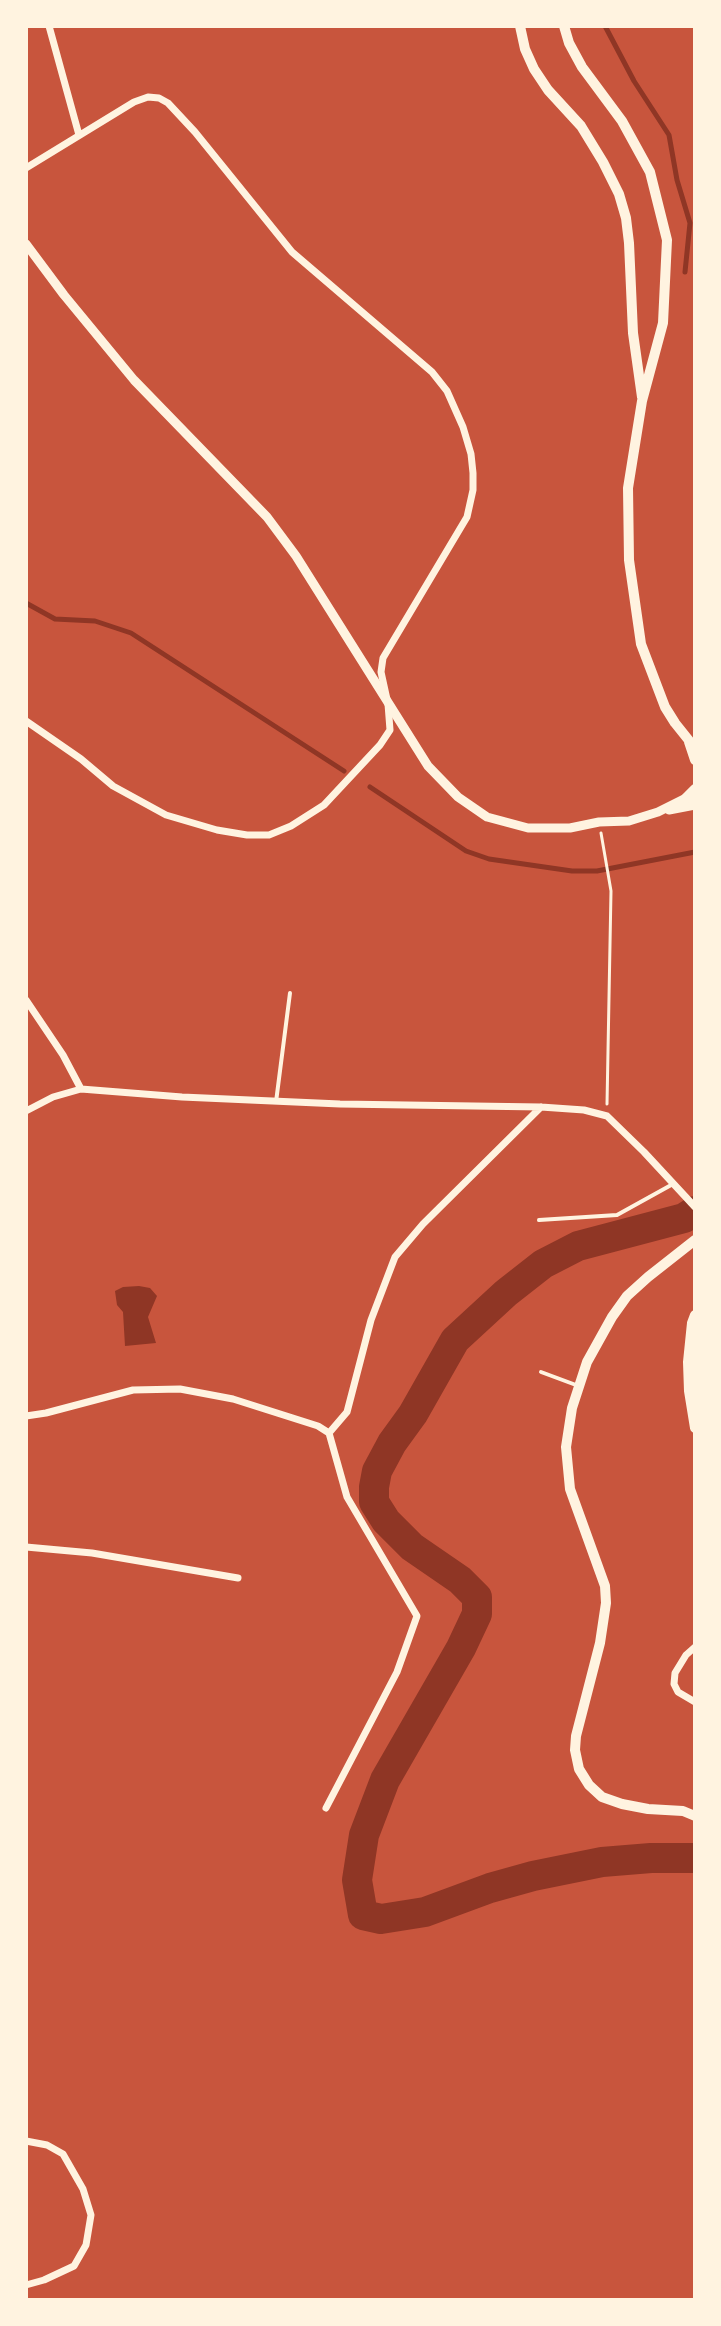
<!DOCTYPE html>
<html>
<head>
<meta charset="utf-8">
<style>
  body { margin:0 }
  #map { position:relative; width:721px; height:2326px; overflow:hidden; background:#c8553d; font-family:Lato,sans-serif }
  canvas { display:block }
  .frame { position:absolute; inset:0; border:28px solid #fff3e0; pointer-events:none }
</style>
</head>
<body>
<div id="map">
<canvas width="721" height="2326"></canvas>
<div class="frame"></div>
</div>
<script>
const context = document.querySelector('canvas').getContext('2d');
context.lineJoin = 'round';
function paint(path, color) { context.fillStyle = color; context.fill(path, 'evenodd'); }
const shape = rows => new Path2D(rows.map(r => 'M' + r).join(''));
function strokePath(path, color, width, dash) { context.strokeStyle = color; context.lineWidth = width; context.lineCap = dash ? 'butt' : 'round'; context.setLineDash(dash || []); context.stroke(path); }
const water = shape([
  [139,1286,150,1288,157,1296,148,1317,156,1343,125,1346,123,1312,117,1305,115,1291,123,1287]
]);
const stream = shape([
  [605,26,634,81,669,135,677,180,690,223,685,272],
  [26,603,55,619,95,621,131,633,344,771],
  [370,787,466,851,489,859,572,871,597,871,695,852]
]);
const river = shape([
  [695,1211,684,1218,578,1246,543,1264,506,1293,455,1340,413,1414,392,1443,377,1471,374,1487,374,1502,386,1521,412,1547,460,1580,477,1597,477,1614,461,1648,385,1780,364,1835,357,1880,363,1915,381,1919,425,1912,490,1888,533,1876,602,1862,651,1858,695,1858]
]);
const path = shape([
  [601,833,611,891,607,1104]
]);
const service = shape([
  [276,1102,290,993],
  [539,1220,617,1215,673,1184],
  [541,1372,576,1385]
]);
const minor = shape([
  [49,26,79,135],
  [26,168,134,102,148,97,159,98,168,103,195,132,292,252,432,372,447,391,463,427,471,454,473,473,473,490,467,517,383,658,381,672,388,704,390,730,380,745,324,805,291,826,269,835,247,835,217,830,166,815,113,786,81,759,26,721],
  [26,1000,63,1055,81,1089],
  [26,1111,53,1097,81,1089,182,1097,340,1104,541,1107,584,1110,607,1116,644,1152,695,1207],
  [26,1416,46,1413,133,1390,180,1389,233,1399,318,1426,329,1433,347,1497,417,1616,397,1672,326,1808],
  [329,1433,347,1412,371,1320,395,1257,423,1224,541,1107],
  [26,1547,92,1553,238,1578],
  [695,1647,686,1655,675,1673,674,1684,678,1692,695,1702],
  [26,2141,47,2145,63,2154,83,2189,91,2215,86,2245,74,2266,44,2280,26,2285]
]);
const tertiary = shape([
  [26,244,64,295,134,380,267,517,296,556,428,766,458,797,487,817,528,828,570,828,599,822,629,821,658,812,686,798,695,796],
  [669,810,695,805]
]);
const secondary = shape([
  [520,26,525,49,534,69,548,90,581,126,603,162,619,194,626,218,629,243,633,333,642,397],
  [564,26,569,43,582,67,622,121,650,172,667,240,663,323,642,401,628,488,629,560,641,644,665,707,675,723,695,748],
  [689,742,695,760],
  [686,798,695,789],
  [695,1240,648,1277,627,1296,612,1317,587,1362,572,1408,566,1447,570,1489,605,1586,606,1603,600,1643,576,1736,575,1750,579,1769,589,1785,602,1797,622,1804,648,1809,683,1811,695,1816],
  [695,1315,692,1323,688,1362,689,1391,695,1428]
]);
paint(water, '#8f3625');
strokePath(stream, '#8f3625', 5);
strokePath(river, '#8f3625', 30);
strokePath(path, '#fff3e0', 3);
strokePath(service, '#fff3e0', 4);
strokePath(minor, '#fff3e0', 7);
strokePath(tertiary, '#fff3e0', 9);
strokePath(secondary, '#fff3e0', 10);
</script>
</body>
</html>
